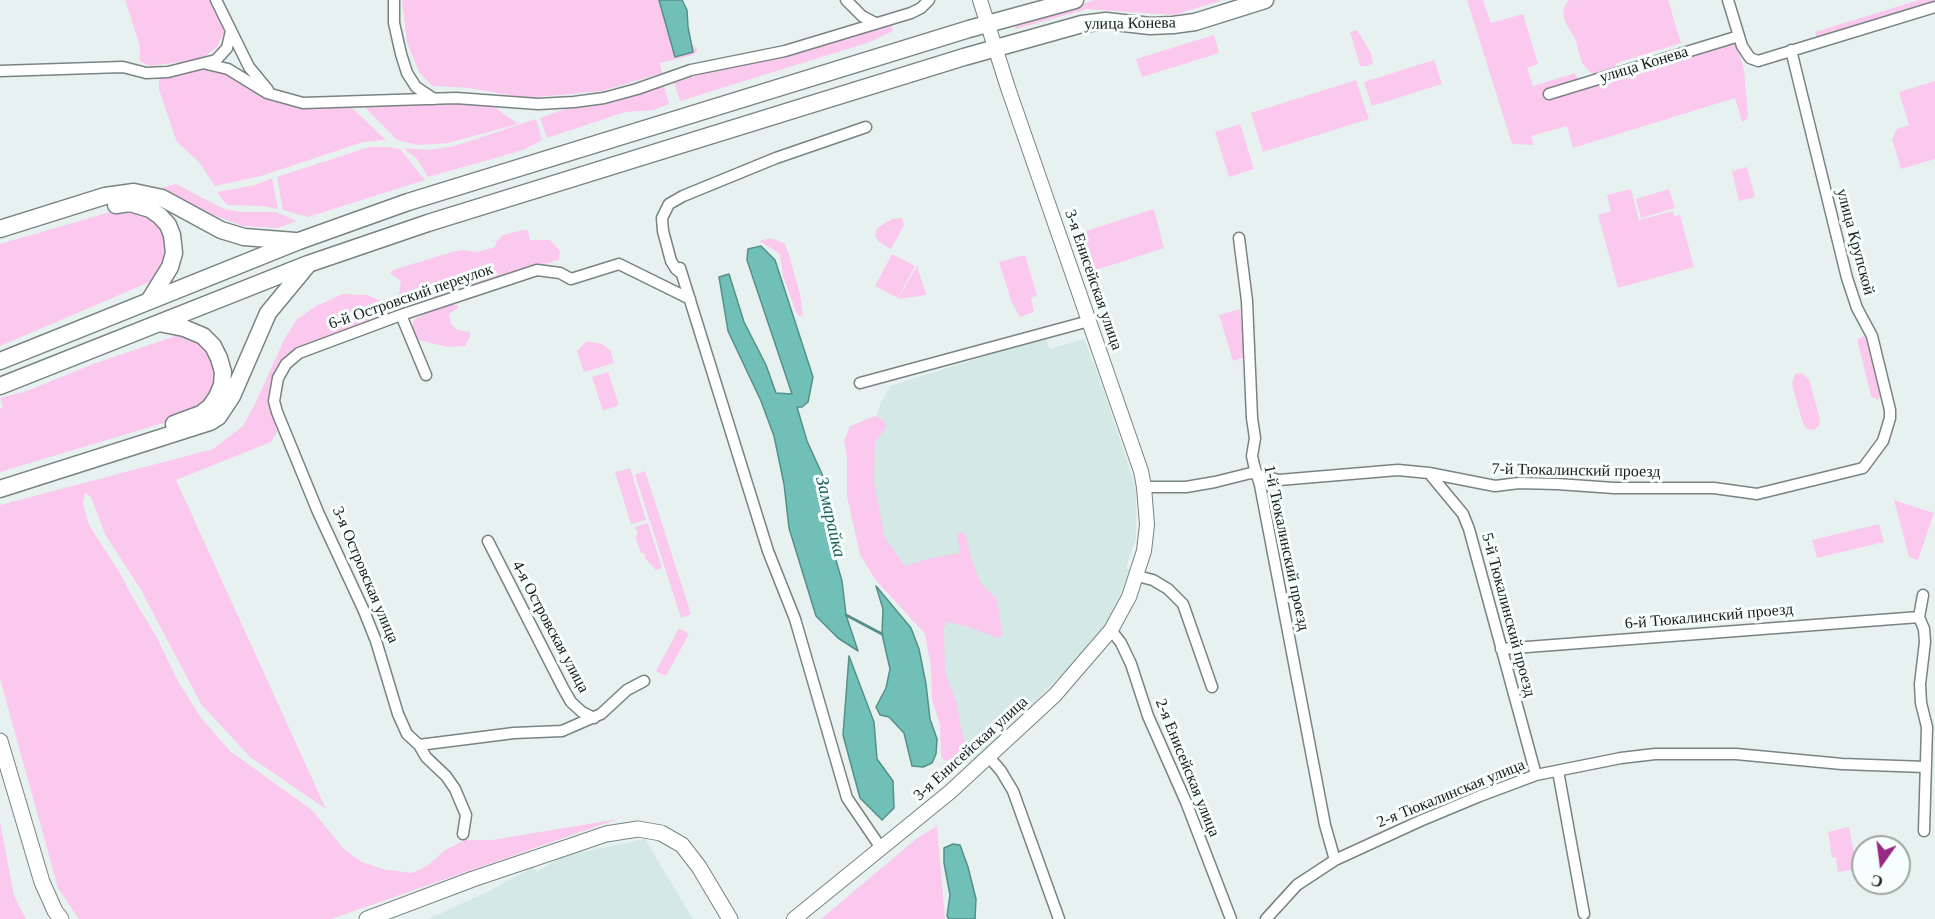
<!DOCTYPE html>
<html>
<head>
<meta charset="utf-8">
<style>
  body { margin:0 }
  #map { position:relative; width:1935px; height:919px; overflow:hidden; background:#e7f2f0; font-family:"Times New Roman",serif }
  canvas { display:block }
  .north { position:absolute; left:1851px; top:835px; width:60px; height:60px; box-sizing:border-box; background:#f6fffd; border:2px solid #9ea5a3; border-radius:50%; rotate:194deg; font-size:16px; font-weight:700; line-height:24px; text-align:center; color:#191d1c }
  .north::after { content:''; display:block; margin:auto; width:21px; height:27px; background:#982785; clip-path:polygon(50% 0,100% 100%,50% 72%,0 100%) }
</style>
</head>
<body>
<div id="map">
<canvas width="1935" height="919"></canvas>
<div class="north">С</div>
</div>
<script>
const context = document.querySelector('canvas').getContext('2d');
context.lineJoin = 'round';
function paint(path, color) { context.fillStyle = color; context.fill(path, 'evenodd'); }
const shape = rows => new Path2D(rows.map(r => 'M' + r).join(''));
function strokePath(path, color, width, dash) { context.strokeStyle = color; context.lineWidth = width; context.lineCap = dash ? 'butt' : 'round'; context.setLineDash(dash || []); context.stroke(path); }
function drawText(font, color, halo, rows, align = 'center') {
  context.font = font + ' "Times New Roman",serif'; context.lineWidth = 6; context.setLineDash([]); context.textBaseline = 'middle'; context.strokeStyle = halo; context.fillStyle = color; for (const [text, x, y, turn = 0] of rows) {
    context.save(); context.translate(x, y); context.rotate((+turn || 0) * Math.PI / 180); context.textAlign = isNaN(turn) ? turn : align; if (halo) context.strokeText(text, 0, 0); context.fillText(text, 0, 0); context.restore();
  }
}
const built = shape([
  [1045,337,1050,349,1084,339,1103,388,1136,488,1136,538,1126,568,1130,569,1112,618,1070,668,1057,679,1002,736,968,764,906,567,896,560,881,541,870,492,874,422,881,403,890,386],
  [645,839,693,919,428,919,489,891,533,867,537,872,567,853,568,855]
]);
const green = shape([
  [125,0,212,0,223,21,224,33,216,48,202,59,150,66,140,61,140,46],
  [402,0,659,0,675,56,693,52,691,43,697,49,697,52,693,55,660,63,662,73,602,91,526,98,469,88,432,86,419,72,407,42],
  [1095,0,1223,0,1174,15,1087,9,1016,29,1014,25],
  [1467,0,1483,0,1491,23,1523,14,1538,64,1527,68,1533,86,1575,73,1579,84,1736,42,1744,70,1748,114,1747,119,1742,122,1735,98,1573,148,1567,126,1531,136,1534,145,1512,144],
  [1569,0,1668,0,1681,43,1617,63,1613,71,1598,76,1591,73,1582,63,1575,38,1566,24,1563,13,1565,5],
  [1919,0,1935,0,1935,4,1817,38,1815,32],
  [891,23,893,31,870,42,680,101,674,83,710,71],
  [1357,30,1371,53,1373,63,1367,66,1360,66,1350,32],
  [1214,35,1219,53,1142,77,1136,59],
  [1434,60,1442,84,1372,106,1364,82],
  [198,68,220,70,266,96,349,105,386,140,363,142,261,176,215,186,199,162,177,142,159,90,159,79],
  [1356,80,1369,119,1263,152,1251,113],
  [1935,81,1935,159,1901,169,1892,139,1897,129,1909,125,1899,92],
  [664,86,669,104,654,110,625,112,547,138,540,118,574,106,614,102],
  [362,104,490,104,518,124,448,143,418,145,397,140],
  [536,119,542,140,523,150,428,177,417,159,403,148,429,150,455,146],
  [1240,124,1254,169,1229,177,1215,132],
  [369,147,388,147,400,149,425,180,308,217,283,210,277,177],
  [1747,167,1755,197,1739,201,1732,171],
  [272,178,278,209,262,206,227,205,217,192,255,185],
  [176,184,224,209,240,212,276,212,297,221,278,228,243,226,213,215,161,188],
  [1631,189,1639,220,1673,211,1674,216,1680,215,1694,267,1618,288,1598,215,1611,211,1607,195],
  [1669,189,1675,208,1641,218,1636,199],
  [1154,209,1164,248,1090,272,1077,234],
  [117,210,142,210,165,231,167,258,152,281,0,346,0,244],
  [902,218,904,225,891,249,879,242,875,235,877,228,892,219],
  [523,230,528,230,530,240,550,240,560,251,559,260,525,269,410,308,405,308,401,305,399,295,401,281,390,273,393,270,452,252,462,250,477,252,495,247,496,242,503,235],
  [770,238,784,243,788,252,800,294,803,315,799,316,796,312,783,276,780,254,759,241],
  [892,254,915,266,898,298,875,286],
  [1025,255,1037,295,1031,298,1034,312,1020,317,1012,303,999,262],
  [917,266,926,295,898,299],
  [343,294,367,295,388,304,396,312,280,365,269,399,277,432,271,442,176,480,326,809,250,757,201,704,141,590,105,534,91,497,85,493,83,503,89,525,120,573,134,600,155,634,179,683,202,719,230,751,312,810,343,848,360,861,382,869,412,873,427,866,445,850,465,840,492,840,618,819,331,919,79,919,58,888,0,679,0,505,213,449,243,426,256,402,284,340,297,319,316,306],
  [452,304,457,305,458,308,449,314,451,324,458,330,470,332,470,337,465,346,447,347,415,339,411,330,414,320,432,309],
  [1240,309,1245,357,1233,361,1219,315],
  [178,335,188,336,208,348,217,367,212,396,187,416,0,472,0,409,3,407,0,398,27,391,93,364],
  [1864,336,1868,340,1881,396,1877,400,1871,396,1858,343,1858,339],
  [587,341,602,344,610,350,614,363,584,372,577,351],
  [608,372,619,405,603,411,592,377],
  [1802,373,1809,379,1820,419,1819,426,1814,430,1807,429,1803,424,1792,384,1795,374],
  [875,416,884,420,886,427,875,443,874,482,885,538,905,566,927,559,960,553,957,533,965,533,972,561,981,583,997,600,1003,636,998,638,966,626,947,622,944,628,945,671,957,704,961,729,967,747,966,753,963,756,955,756,951,760,945,761,941,757,940,725,932,699,931,668,925,634,875,579,860,555,847,496,847,459,844,441,850,426],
  [630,468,646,520,631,524,615,472],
  [645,471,691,614,681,618,635,475],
  [1894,500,1934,513,1918,560,1909,557],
  [648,523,662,568,656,570,646,559,644,553,641,553,635,536,638,534,635,527],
  [1879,524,1884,542,1817,558,1812,540],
  [679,628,689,634,666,676,656,671],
  [0,821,14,896,26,919,0,919],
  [937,826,945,919,821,919,916,839],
  [1849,827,1857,869,1838,872,1836,857,1832,858,1828,832]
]);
const water = shape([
  [659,0,682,0,687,10,688,27,693,52,675,57,659,0],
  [761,246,775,260,813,377,808,402,802,407,797,407,807,441,822,474,830,505,833,550,842,581,846,615,858,651,838,638,816,616,789,528,784,484,774,436,761,401,728,331,719,277,729,274,744,322,766,365,776,393,792,394,747,260,748,249,761,246],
  [876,586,911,628,919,649,926,684,930,719,937,739,936,754,932,763,923,767,912,766,904,733,889,717,880,715,876,707,886,688,890,669,882,634,883,609,876,586],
  [849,656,874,722,877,759,893,781,894,808,882,820,860,798,843,735,849,656],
  [953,844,960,845,968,867,976,899,975,919,949,919,947,916,950,895,944,863,944,848,953,844]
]);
const stream = shape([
  [846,615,882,634]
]);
const minor = shape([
  [216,0,249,67,268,90],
  [394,0,394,23,401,54,407,73,416,87,434,99],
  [846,0,862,16,875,23],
  [1728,0,1742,46,1750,58,1758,61,1935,7],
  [207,64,228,69,267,93,303,103,456,98,538,104,574,102,604,98,637,89,691,70,785,51,911,13,921,8,929,0],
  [0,71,123,67,146,73,168,72,216,60,227,48,231,31],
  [1549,94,1739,36],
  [1239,238,1247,301,1252,418,1255,438,1252,456,1254,465,1260,485,1325,825,1335,860],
  [680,268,768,551,795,619,847,798,881,848],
  [681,273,676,269,671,261,663,231,662,218,669,204,683,196,776,158,866,127],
  [401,315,426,375],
  [860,383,1089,321],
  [1429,473,1463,514,1469,529,1536,775],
  [1144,487,1186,487,1215,482,1251,473,1279,480,1398,470,1429,473,1495,486,1519,483,1557,484,1614,488,1714,488,1757,494,1863,468,1883,441,1890,418,1890,410,1872,336,1857,308,1847,278,1791,50],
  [488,541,563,688,571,702,582,712,594,718],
  [1137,576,1153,580,1168,589,1183,604,1212,687],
  [1923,595,1919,617,1924,629,1925,642,1920,684,1921,703,1927,727,1924,831],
  [1111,630,1121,643,1131,664,1148,716,1186,802,1231,919],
  [1501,649,1919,617],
  [419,745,514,733,562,731,601,714,627,690,644,681],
  [989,757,1001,771,1013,791,1059,919],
  [1558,771,1584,914],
  [463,834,466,815,455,789,446,776,426,757,419,745,407,734,398,714,376,641,364,611,318,512,277,412,274,401,278,378,286,364,299,353,401,315,537,270,560,273,571,279,619,264,690,299],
  [1266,919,1297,885,1335,860,1420,821,1480,796,1536,775,1621,758,1655,754,1736,754,1842,764,1925,767]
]);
const tertiary = shape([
  [794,919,950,792,1055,695,1111,630,1129,597,1144,551,1147,525,1144,487,1141,471,1008,88,980,0]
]);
const secondary = shape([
  [0,741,42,882,55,911,61,919],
  [367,919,473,879,571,846,606,834,638,829,661,833,682,845,699,867,730,919]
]);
const primary = shape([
  [116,205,130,203,150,209,160,216,168,225,172,235,174,253,170,267,149,301],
  [0,229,105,196,134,192,162,198,221,230,244,237,295,241],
  [159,323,184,328,203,336,213,346,219,358,223,372,222,385,217,397,210,407,201,414,174,424],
  [0,361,299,241,408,202,969,29,1075,0],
  [0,386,308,264,428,223,964,57,1082,24,1106,21,1150,26,1173,25,1195,22,1265,0],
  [0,489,210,422,218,417,232,396,268,313,306,267]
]);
const streetNames = [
  ["улица Конева",1130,24,-1],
  ["улица Конева",1644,65,-17],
  ["улица Крупской",1855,242,75],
  ["3-я Енисейская улица",1093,280,71],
  ["6-й Островский переулок",411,297,-19],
  ["7-й Тюкалинский проезд",1576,471,1],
  ["1-й Тюкалинский проезд",1286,548,78],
  ["3-я Островская улица",365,575,67],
  ["5-й Тюкалинский проезд",1508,615,75],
  ["6-й Тюкалинский проезд",1709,617,-5],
  ["4-я Островская улица",550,627,62],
  ["3-я Енисейская улица",971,749,-42],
  ["2-я Енисейская улица",1187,768,68],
  ["2-я Тюкалинская улица",1451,794,-22]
];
const waterNames = [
  ["Замарайка",830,517,77]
];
paint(built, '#d4e9e5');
paint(green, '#fac9ed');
paint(water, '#70c0b7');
strokePath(water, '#568f88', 1.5);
strokePath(stream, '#568f88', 3);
strokePath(minor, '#798382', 13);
strokePath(tertiary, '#798382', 16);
strokePath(secondary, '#798382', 17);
strokePath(primary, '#798382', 19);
strokePath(minor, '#fff', 10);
strokePath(tertiary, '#fff', 14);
strokePath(secondary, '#fff', 15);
strokePath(primary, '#fff', 16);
drawText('16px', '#191d1c', '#f6fffd', streetNames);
drawText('italic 18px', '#1a5d57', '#f6fffd', waterNames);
</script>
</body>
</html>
